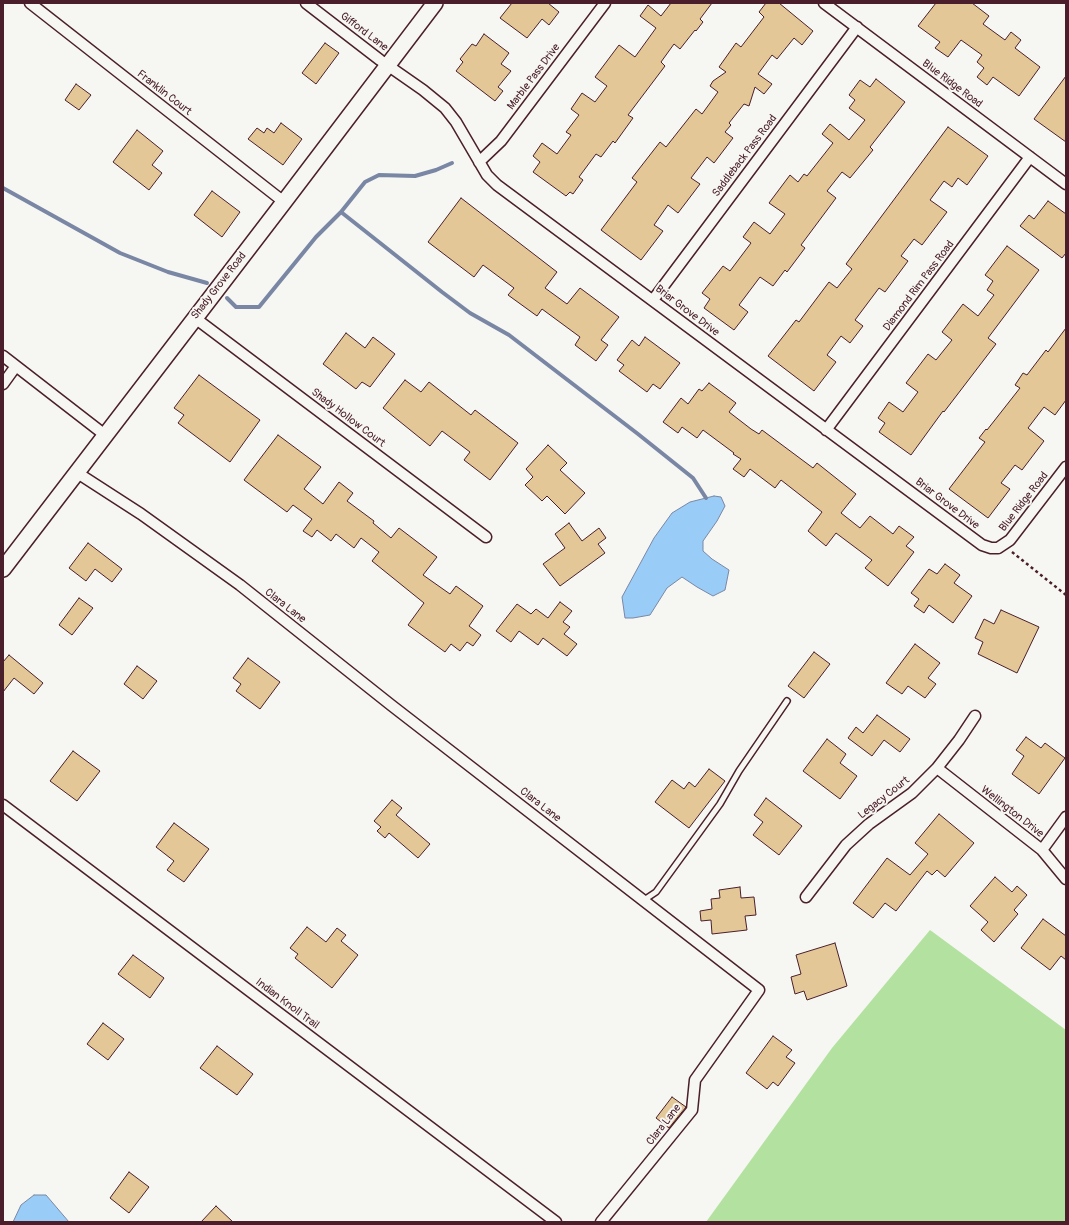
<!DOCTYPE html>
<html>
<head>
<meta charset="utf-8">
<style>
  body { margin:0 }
  #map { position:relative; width:1069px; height:1225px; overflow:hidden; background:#f6f6f2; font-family:Pangolin,sans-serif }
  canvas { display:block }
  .frame { position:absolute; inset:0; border:4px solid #4a1f2b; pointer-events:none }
</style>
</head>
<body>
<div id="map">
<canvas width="1069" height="1225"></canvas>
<div class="frame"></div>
</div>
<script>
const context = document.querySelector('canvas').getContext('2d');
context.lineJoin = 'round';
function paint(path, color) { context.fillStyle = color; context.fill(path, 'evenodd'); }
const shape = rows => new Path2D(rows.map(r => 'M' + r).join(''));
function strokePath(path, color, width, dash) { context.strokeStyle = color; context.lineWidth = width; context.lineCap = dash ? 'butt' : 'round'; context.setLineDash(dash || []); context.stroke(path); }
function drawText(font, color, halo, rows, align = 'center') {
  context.font = font + ' Pangolin,sans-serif'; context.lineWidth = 4; context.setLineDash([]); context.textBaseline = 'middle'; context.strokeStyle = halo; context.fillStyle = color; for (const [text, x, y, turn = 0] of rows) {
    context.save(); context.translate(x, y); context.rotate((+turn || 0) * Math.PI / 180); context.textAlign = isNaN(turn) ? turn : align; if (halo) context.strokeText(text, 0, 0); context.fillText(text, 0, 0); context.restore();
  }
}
const green = shape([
  [930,930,1066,1030,1066,1222,706,1222,832,1048]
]);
const water = shape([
  [714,496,721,497,725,506,717,521,703,541,703,551,712,559,729,570,725,590,713,596,697,587,682,577,667,588,650,615,633,618,625,618,622,597,654,538,672,513,690,502,714,496],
  [34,1195,46,1195,69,1222,13,1222,21,1205,34,1195]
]);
const stream = shape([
  [3,188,120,253,168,272,207,283],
  [341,212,365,182,379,175,415,176,436,170,452,163],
  [227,298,236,307,259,307,316,237,341,212,442,292,470,313,509,335,638,434,693,478,706,498]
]);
const building = shape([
  [512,3,548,3,559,12,549,25,542,19,527,38,500,18,512,3],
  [671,3,712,3,700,19,703,22,696,31,695,30,680,49,674,44,661,62,665,66,628,115,633,118,615,143,613,141,601,157,596,154,579,177,583,180,573,194,570,192,566,196,533,172,540,162,533,156,542,143,557,154,571,135,566,132,579,115,571,109,582,93,595,102,607,86,595,77,619,45,635,57,656,28,640,16,648,5,661,16,671,3],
  [766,3,779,3,813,31,802,45,794,38,777,59,772,55,758,74,772,84,764,94,755,87,749,106,744,104,729,123,731,125,725,132,733,138,714,163,707,157,691,178,700,184,678,213,668,205,654,225,663,231,641,260,601,230,637,182,632,178,660,142,666,147,696,109,702,114,718,92,710,86,713,81,726,72,719,67,736,43,741,47,764,17,759,12,766,3],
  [936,3,972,3,989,16,983,24,1005,40,1011,32,1021,40,1015,48,1040,67,1019,96,993,77,987,85,977,77,984,68,977,62,982,55,961,40,948,57,935,48,940,42,918,26,936,3],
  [484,34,509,53,501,64,511,71,498,87,503,91,495,101,456,71,463,62,460,59,472,44,476,46,484,34],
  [325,43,339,53,316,84,302,73,325,43],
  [1066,76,1066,142,1034,119,1066,76],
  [876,79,905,102,870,147,873,150,850,178,842,172,827,191,836,198,801,245,805,248,787,272,785,270,773,286,760,277,739,305,748,312,734,330,704,308,710,299,702,293,723,266,730,271,751,243,743,237,754,222,770,234,785,214,769,203,790,175,798,182,804,174,807,176,833,143,822,134,830,124,849,140,865,120,849,108,855,100,849,95,860,80,870,87,876,79],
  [76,84,91,95,79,110,65,100,76,84],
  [281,123,302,139,283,165,248,139,257,128,264,133,267,128,274,133,281,123],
  [948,127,988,156,967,185,958,178,952,187,944,181,930,200,947,212,922,245,914,239,901,256,908,261,885,292,879,288,855,320,863,326,850,343,841,336,827,355,836,362,814,391,768,356,796,320,799,322,829,282,837,288,852,269,846,264,948,127],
  [137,130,163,151,152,165,162,173,149,190,113,162,137,130],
  [212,191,240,212,222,237,194,215,212,191],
  [461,198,557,272,545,288,567,304,580,288,619,317,601,340,608,345,596,361,575,345,580,337,542,309,537,316,508,295,514,288,483,265,474,277,428,242,461,198],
  [1048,201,1066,214,1066,253,1062,258,1020,226,1029,215,1034,219,1048,201],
  [1007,246,1039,270,988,338,996,344,944,412,943,411,911,455,879,432,885,423,878,418,889,402,903,412,918,392,906,383,928,354,936,360,952,340,942,332,963,304,978,316,994,295,987,290,993,281,985,275,1007,246],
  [1066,328,1066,400,1055,415,1044,407,1028,428,1044,441,1022,470,1015,465,1001,483,1010,489,988,518,949,489,985,442,979,438,986,429,987,430,1020,388,1015,385,1023,373,1027,375,1046,350,1048,352,1066,328],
  [346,333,365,348,373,337,395,354,370,387,362,382,356,389,323,364,346,333],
  [645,337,680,363,660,389,653,384,647,392,619,371,624,365,617,360,632,340,639,346,645,337],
  [199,375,260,420,230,462,178,423,184,415,174,408,199,375],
  [405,380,421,392,429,382,471,415,475,410,518,443,490,480,464,460,470,452,442,431,430,446,383,408,405,380],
  [709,383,736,403,729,412,751,429,759,434,762,430,813,468,817,463,856,494,841,513,860,528,870,516,893,534,899,526,914,537,906,546,914,552,888,586,865,568,872,560,836,533,826,546,808,531,822,512,781,480,775,488,750,469,744,477,733,469,741,459,733,454,734,453,703,430,697,438,682,427,678,433,663,422,681,398,688,404,699,389,702,391,709,383],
  [278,435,321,467,304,489,323,504,339,482,353,493,347,501,374,521,373,523,391,538,399,528,437,557,423,575,450,594,456,586,483,606,469,626,481,635,473,646,467,642,460,651,451,644,445,652,408,625,424,603,372,561,379,552,361,538,354,548,336,534,331,541,317,530,312,537,303,531,312,519,293,505,287,512,244,480,278,435],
  [548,445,567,463,560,470,585,493,565,514,547,496,542,501,525,485,533,477,526,469,548,445],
  [569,523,582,541,599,528,606,538,598,544,605,553,560,586,543,564,565,548,555,534,569,523],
  [88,543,122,569,112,582,95,569,86,581,69,568,88,543],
  [945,564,960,575,954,583,972,596,953,623,929,605,924,613,914,606,919,599,911,593,929,569,937,574,945,564],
  [79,598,93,608,72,635,59,625,79,598],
  [560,602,572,611,563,622,570,627,564,634,577,644,567,656,543,638,538,645,519,631,511,642,496,631,517,604,531,614,536,609,548,618,560,602],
  [1001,610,1039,627,1017,673,978,654,983,642,975,638,984,619,994,624,1001,610],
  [915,644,940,663,928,678,936,684,925,698,908,686,902,694,886,683,915,644],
  [814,652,830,664,804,698,788,686,814,652],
  [9,655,43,683,34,694,14,678,3,692,3,662,9,655],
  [248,658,280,682,260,709,236,691,241,684,233,678,248,658],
  [137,666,157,681,143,699,124,684,137,666],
  [877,715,910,739,900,752,884,740,872,756,848,738,856,727,863,733,877,715],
  [1026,737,1041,748,1045,743,1065,758,1039,794,1012,774,1024,756,1016,750,1026,737],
  [827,739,846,754,840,763,857,776,840,799,803,771,827,739],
  [73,751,100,771,77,801,50,781,73,751],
  [709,769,725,781,689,828,655,802,672,780,684,789,689,782,695,787,709,769],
  [766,798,802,826,779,855,753,835,763,822,754,815,766,798],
  [392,800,402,808,396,815,430,844,418,858,389,833,385,838,377,831,381,827,374,821,392,800],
  [939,814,974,843,945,877,937,870,932,875,927,871,896,911,885,903,873,918,853,903,887,858,910,875,928,854,915,843,939,814],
  [174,823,209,849,184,882,167,870,174,861,156,847,174,823],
  [995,877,1012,892,1017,886,1027,895,1014,910,1018,914,994,942,981,930,988,922,970,906,995,877],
  [740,887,741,898,754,897,756,915,745,916,747,930,712,934,711,920,701,921,700,911,712,909,711,899,720,898,719,890,740,887],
  [1043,919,1066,936,1066,960,1061,956,1050,970,1021,948,1043,919],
  [307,927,326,942,337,928,346,935,341,941,358,955,332,988,295,958,298,954,290,948,307,927],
  [835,943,847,986,807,1000,804,991,795,994,791,977,801,974,796,955,835,943],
  [133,955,164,978,150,998,118,974,133,955],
  [103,1023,124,1039,108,1060,87,1044,103,1023],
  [773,1036,792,1050,786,1057,795,1063,778,1086,773,1082,767,1089,746,1073,773,1036],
  [217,1046,253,1074,237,1095,200,1068,217,1046],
  [672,1097,686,1107,669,1128,656,1118,672,1097],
  [129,1172,149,1187,129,1213,110,1198,129,1172],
  [216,1206,233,1222,201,1222,216,1206]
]);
const path = shape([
  [1012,552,1066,595]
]);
const lane = shape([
  [644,900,656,892,720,804,739,771,787,701]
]);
const street = shape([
  [30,3,284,202],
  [306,3,380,60,423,90,445,108,456,122,487,175,497,185,982,545,991,548,998,548,1010,540,1066,467],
  [824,3,1066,184],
  [479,162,501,141,605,3],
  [653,300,857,27],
  [195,318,486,537],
  [3,356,105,435],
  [3,384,16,366],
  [826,430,1030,157],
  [76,472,141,514,240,585,391,705,759,990,695,1080,692,1110,601,1222],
  [937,768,1042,850,1066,879],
  [3,805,556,1222],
  [1042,850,1066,817],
  [806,897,846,845,869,824,912,793,937,768,959,740,975,716]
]);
const secondary = shape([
  [3,569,284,202,435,3]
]);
const streetNames = [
  ["Gifford Lane",364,32,37],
  ["Marble Pass Drive",534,77,-53],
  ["Blue Ridge Road",952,84,37],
  ["Franklin Court",164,93,38],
  ["Saddleback Pass Road",745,156,-53],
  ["Shady Grove Road",219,286,-52],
  ["Diamond Rim Pass Road",919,286,-53],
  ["Briar Grove Drive",687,311,37],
  ["Shady Hollow Court",348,418,37],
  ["Blue Ridge Road",1024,502,-52],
  ["Briar Grove Drive",947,504,37],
  ["Clara Lane",285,606,38],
  ["Legacy Court",884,798,-38],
  ["Clara Lane",540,805,38],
  ["Wellington Drive",1012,812,38],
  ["Indian Knoll Trail",287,1004,37],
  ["Clara Lane",664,1125,-52]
];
paint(green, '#b3e19f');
paint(water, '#99ccf6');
strokePath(water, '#7987a5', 1);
strokePath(stream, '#7987a5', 4);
paint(building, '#e3c797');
strokePath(building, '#4a1f2b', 1);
strokePath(lane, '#4a1f2b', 8);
strokePath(street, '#4a1f2b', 13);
strokePath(secondary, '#4a1f2b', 18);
strokePath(path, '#4a1f2b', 2.5, [3, 3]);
strokePath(lane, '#f6f6f2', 5);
strokePath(street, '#f6f6f2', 10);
strokePath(secondary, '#f6f6f2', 15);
drawText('11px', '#4a1f2b', '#f6f6f2', streetNames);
</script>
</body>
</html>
